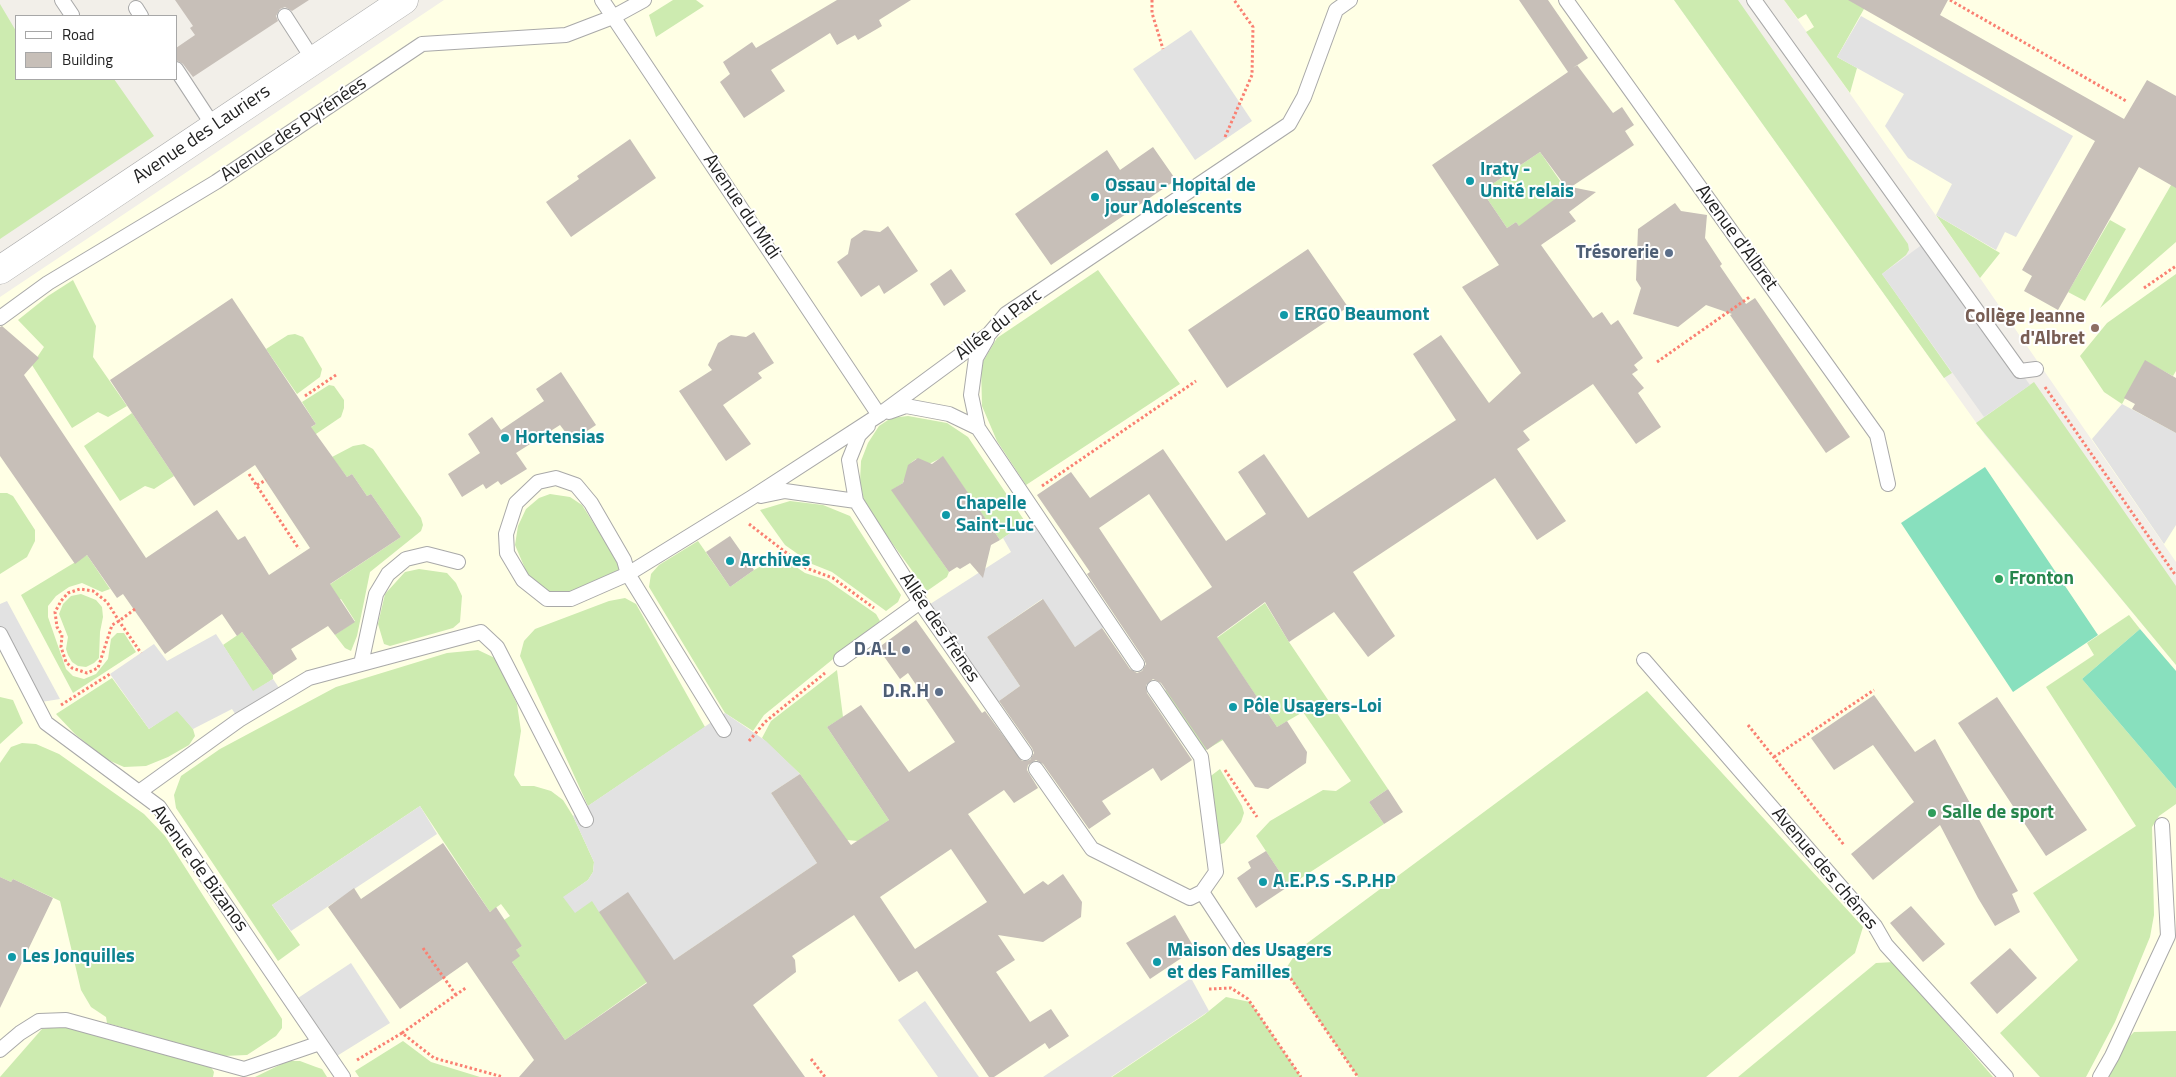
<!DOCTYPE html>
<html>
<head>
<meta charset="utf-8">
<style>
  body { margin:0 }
  #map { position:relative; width:2176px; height:1077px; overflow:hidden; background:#f2efe9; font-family:"Titillium Web",sans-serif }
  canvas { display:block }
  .legend { position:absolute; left:15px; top:15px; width:162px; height:65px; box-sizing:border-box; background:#fff; border:1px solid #a7a7a7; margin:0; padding:6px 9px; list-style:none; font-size:15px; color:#222 }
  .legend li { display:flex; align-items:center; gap:10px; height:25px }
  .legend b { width:25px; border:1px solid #a7a7a7 }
</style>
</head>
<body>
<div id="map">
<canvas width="2176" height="1077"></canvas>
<ul class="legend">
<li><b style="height:6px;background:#fff"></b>Road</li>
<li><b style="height:14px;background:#c7bfb8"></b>Building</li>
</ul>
</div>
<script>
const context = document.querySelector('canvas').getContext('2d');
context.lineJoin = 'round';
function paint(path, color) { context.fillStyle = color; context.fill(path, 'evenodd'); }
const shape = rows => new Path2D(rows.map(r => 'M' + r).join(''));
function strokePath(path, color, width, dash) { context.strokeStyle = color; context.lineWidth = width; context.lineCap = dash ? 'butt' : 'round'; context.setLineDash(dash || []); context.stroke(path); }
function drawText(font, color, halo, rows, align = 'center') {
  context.font = font + ' "Titillium Web",sans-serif'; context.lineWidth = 4; context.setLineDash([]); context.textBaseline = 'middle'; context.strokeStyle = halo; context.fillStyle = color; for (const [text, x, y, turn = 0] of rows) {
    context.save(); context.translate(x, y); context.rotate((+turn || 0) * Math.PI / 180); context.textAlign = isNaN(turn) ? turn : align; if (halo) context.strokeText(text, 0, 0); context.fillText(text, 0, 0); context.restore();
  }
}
const education = shape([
  [444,0,1674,0,1985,435,2176,665,2176,1077,0,1077,0,297],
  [1784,0,2176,0,2176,562,1980,278]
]);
const grass = shape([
  [673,0,696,0,704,6,656,37,649,15],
  [1674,0,1738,0,1908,244,1909,250,1906,255,1882,274,1952,373,1944,378],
  [1784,0,1869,0,1837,57,1857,68,1850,93,1806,32,1814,27,1806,14,1798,19],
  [0,4,16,31,16,79,114,79,154,136,0,239],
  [1540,152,1565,188,1553,196,1555,199,1525,235,1516,222,1507,228,1482,191],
  [2174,180,2176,181,2176,242,2100,308],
  [1936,215,2000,253,1980,278],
  [2110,220,2126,229,2085,301,2068,292],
  [1098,270,1180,384,1026,485,997,441,982,406,981,365,997,338],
  [2176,274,2176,371,2173,376,2145,361,2122,404,2104,392,2080,356,2107,323],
  [73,280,96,326,93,357,127,406,108,417,98,412,72,428,32,365,44,347,18,320,48,296],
  [295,334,303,337,322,369,320,377,297,394,266,349,288,335],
  [2034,382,2176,586,2176,665,1976,423],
  [329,385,334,386,344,400,344,408,341,417,260,472,256,464,316,424,302,402],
  [132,413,174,476,154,489,145,486,120,501,84,446],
  [908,416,947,423,968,437,1026,523,1000,540,943,457,929,464,916,459,912,462,907,469,907,478,903,481,903,483,892,490,949,572,947,577,927,591,865,506,860,482,861,461,868,443,879,426,891,418],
  [364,444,373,449,421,518,423,525,421,531,370,572,357,636,351,651,345,648,335,635,355,621,341,599,336,602,326,587,401,537,371,494,367,496,352,474,347,477,332,457,353,446],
  [0,493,7,493,13,496,35,530,35,541,27,557,0,574],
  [550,494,570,497,582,505,618,562,619,569,615,574,565,595,554,596,543,590,527,573,515,545,518,526,526,509,539,498],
  [790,501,823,505,850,516,901,595,898,602,886,611,832,572,812,564,785,545,760,510],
  [698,541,730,587,754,570,780,556,805,573,827,580,876,614,880,621,764,715,753,731,725,713,649,587,651,574,659,565],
  [87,555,110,589,102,592,82,583,69,587,56,596,48,606,48,617,66,669,73,676,84,679,96,674,108,659,111,639,117,633,124,633,136,652,73,693,21,595],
  [419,569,447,573,456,583,462,596,460,622,453,628,390,646,384,644,378,624,385,594,405,572],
  [81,594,96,600,102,607,103,617,100,632,99,658,94,663,86,667,78,666,72,662,68,655,66,649,68,637,59,614,63,604,71,596],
  [625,598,636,604,705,727,588,806,520,656,524,641,535,629,609,601],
  [1265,603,1289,642,1388,789,1369,802,1384,824,1289,886,1256,836,1270,821,1323,790,1336,791,1351,781,1303,712,1277,727,1232,660,1223,740,1204,751,1164,693,1181,664],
  [2129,615,2140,629,2082,679,2176,789,2176,804,2159,816,2152,827,2154,915,2150,937,2115,1022,2086,1077,2040,1077,2000,1033,2078,960,2033,893,2136,826,2046,687,2094,655,2087,643],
  [242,632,273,675,273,679,253,692,223,645],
  [478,650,497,659,517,704,521,731,514,775,521,786,534,786,551,791,563,800,573,816,594,862,593,872,588,880,564,897,592,900,647,982,565,1040,512,962,516,950,522,946,498,924,510,916,501,904,490,912,420,806,272,905,300,945,278,961,176,808,174,795,181,776,220,749,336,687,447,653],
  [837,670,843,717,827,727,889,820,858,841,847,840,800,774,762,738,771,721],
  [112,678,149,729,177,710,193,729,195,736,189,745,168,757,146,766,124,767,106,759,75,734,56,714],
  [1647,691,1863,927,1855,953,1706,1077,1358,1077,1285,970,1298,950],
  [0,697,13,700,23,723,0,744],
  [22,743,36,744,59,754,144,814,165,836,282,1019,282,1028,276,1036,247,1055,223,1056,107,1023,106,1017,91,1007,81,990,60,901,13,879,11,882,0,877,0,763,11,747],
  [1220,769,1242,806,1244,813,1241,822,1224,843,1218,845,1208,778],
  [1894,962,1993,1077,1738,1077,1876,963],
  [1226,997,1250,1002,1301,1077,1112,1077,1204,1015],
  [68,1025,211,1067,214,1072,213,1077,0,1077,42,1029],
  [2176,1031,2176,1077,2108,1077,2128,1038,2134,1032],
  [403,1041,431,1062,480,1077,359,1077,355,1071],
  [288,1061,300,1061,316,1067,322,1069,327,1077,255,1077]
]);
const pitch = shape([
  [1985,467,2098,635,2013,692,1901,523],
  [2140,629,2176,671,2176,789,2082,679]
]);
const parking = shape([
  [1861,16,2073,136,2016,237,2005,232,1996,250,1936,215,1952,184,1908,158,1885,126,1904,94,1837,57],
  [1191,30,1252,121,1195,160,1133,69],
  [1927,241,2030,385,1984,417,1882,274],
  [2122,404,2176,433,2176,525,2164,544,2092,439],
  [1037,515,1110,623,1075,647,1042,599,987,637,1020,686,992,706,924,608,1011,552,1003,538],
  [7,601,60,699,35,703,0,634,0,604],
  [216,634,253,691,273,679,283,694,239,720,232,709,193,729,177,711,149,729,110,674,154,644,167,661],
  [725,713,766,741,800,774,771,793,817,863,674,960,599,912,592,901,575,913,563,897,588,880,593,872,594,862,573,816],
  [420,806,437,834,291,931,272,905],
  [351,963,390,1023,332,1059,292,1002],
  [1191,978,1209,1011,1111,1077,1043,1077],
  [925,1001,979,1077,938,1077,898,1020]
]);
const building = shape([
  [175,0,309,0,292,11,285,7,280,9,276,16,278,21,193,77,183,64,176,60,176,48,195,35,190,28,193,26],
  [837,0,911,0,879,20,882,26,858,40,855,35,837,45,830,33,771,70,785,91,744,118,720,82,730,74,723,62,752,42,756,48],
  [1519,0,1548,0,1588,58,1573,68,1577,65,1613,113,1622,107,1634,125,1625,131,1634,145,1571,187,1596,192,1569,212,1576,221,1541,245,1593,318,1602,312,1611,325,1618,320,1643,358,1634,365,1638,370,1632,374,1644,388,1638,393,1661,427,1636,444,1593,384,1523,431,1530,440,1517,449,1566,521,1537,540,1495,478,1353,572,1395,636,1368,657,1334,612,1289,642,1265,602,1217,637,1277,727,1287,721,1307,752,1306,763,1268,789,1255,787,1222,739,1207,750,1161,683,1153,679,1146,685,1147,693,1192,760,1161,781,1153,768,1102,801,1111,814,1089,829,1043,764,1036,760,1028,765,1027,770,1038,788,1014,803,1004,790,968,814,1024,894,1043,881,1048,885,1063,874,1082,902,1081,917,1043,942,998,935,1015,960,996,972,1030,1022,1051,1009,1069,1036,1049,1049,1045,1043,994,1077,989,1077,917,971,899,982,854,915,792,956,795,960,796,972,753,1005,805,1077,519,1077,534,1060,467,962,400,1009,328,907,354,888,361,899,443,843,490,912,496,907,522,946,516,950,520,956,512,962,565,1040,647,983,599,912,628,892,674,960,817,863,771,793,800,774,851,845,889,820,827,727,861,705,909,772,955,742,908,673,900,679,878,648,916,620,982,713,985,711,1022,761,1030,760,1034,753,1032,748,999,701,1020,686,987,637,1043,599,1075,647,1102,628,1130,669,1137,673,1142,671,1146,664,1144,659,1087,574,1090,572,1037,495,1071,472,1090,498,1163,449,1226,541,1266,514,1238,472,1264,454,1308,518,1456,420,1413,354,1441,335,1489,403,1521,373,1462,287,1499,265,1432,165,1568,72],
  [1540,152,1566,187,1553,196,1555,199,1519,226,1516,222,1507,228,1482,191],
  [1149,494,1212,587,1161,621,1099,528],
  [951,849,987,902,915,949,880,897],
  [1848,0,1948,0,1940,15,2124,119,2147,80,2176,96,2176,188,2139,167,2058,310,2024,291,2032,276,2022,270,2095,141],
  [630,139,656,178,571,237,546,202,579,179,577,176],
  [1153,147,1176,180,1051,265,1015,214,1107,150,1120,170],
  [1675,203,1681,211,1707,215,1705,238,1722,264,1720,266,1746,304,1755,298,1850,437,1826,453,1730,315,1732,314,1706,305,1678,327,1633,314,1641,288,1636,280,1638,229],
  [888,226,918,271,884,294,879,285,861,297,837,262,848,254,851,239,864,230,880,232],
  [1308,249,1348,307,1227,388,1188,330],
  [951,269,966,291,944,306,930,284],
  [232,298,316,424,311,427,347,477,352,474,367,496,371,494,401,537,330,584,355,622,335,635,328,626,291,649,297,659,273,675,242,632,237,636,222,614,165,654,123,594,117,598,87,555,75,564,0,456,0,327,2,326,39,358,24,375,146,558,217,510,238,540,245,536,269,575,310,548,255,465,194,506,110,380],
  [754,332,774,363,758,373,762,378,723,405,751,444,726,461,679,391,712,370,708,365,718,343,731,335,746,337],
  [2145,360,2176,378,2176,433,2132,409,2135,404,2124,398],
  [561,372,596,425,572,441,560,425,516,453,527,469,501,485,498,481,486,489,483,484,462,497,448,474,480,453,468,434,492,417,501,430,544,401,536,389],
  [943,456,1000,540,991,545,983,578,970,563,960,569,957,567,949,572,891,490,903,483,908,465,918,458,932,464],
  [730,536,754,570,730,587,706,552],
  [1874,695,1915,752,1935,739,2018,891,2012,894,2020,912,1995,926,1978,898,1940,825,1873,880,1851,854,1914,802,1873,745,1834,770,1811,738],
  [1997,697,2087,830,2046,856,1958,723],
  [1388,789,1403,812,1384,824,1369,802],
  [1266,851,1289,886,1256,908,1237,878,1251,868,1248,862],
  [0,877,11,882,13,879,53,898,0,1008],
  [1911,906,1945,944,1923,962,1890,923],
  [1175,915,1195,949,1150,979,1126,943],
  [2010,948,2037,978,1997,1014,1970,983]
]);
const path = shape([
  [1152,0,1152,13,1163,49],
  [1950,0,2126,101],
  [1225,137,1252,75,1253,27,1234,0],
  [2144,288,2176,266],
  [1657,362,1751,296],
  [2045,387,2176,576],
  [305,396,336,375],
  [249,474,299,549],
  [257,485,266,480],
  [1042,486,1196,381],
  [749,524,806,568,833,578,874,608],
  [135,609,119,621,112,625,98,668,87,673,72,668,66,662,61,647,62,635,57,627,55,612,61,601,68,593,80,589,93,591,107,602,119,621,141,653],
  [61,705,110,674],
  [1748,725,1844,845],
  [749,741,765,722,825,673],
  [1774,757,1874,690],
  [1225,770,1257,817],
  [423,948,456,995],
  [1285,970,1358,1077],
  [1209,989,1231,988,1248,999,1301,1077],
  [402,1033,467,987],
  [811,1059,825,1077],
  [357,1060,402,1033,434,1058,503,1077]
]);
const lane = shape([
  [62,0,72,15],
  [602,0,879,415],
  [1566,0,1877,435,1888,484],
  [1754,0,2020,371,2036,369],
  [136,8,141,16],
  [285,16,314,61],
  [176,69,214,127],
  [0,318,48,283,216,182,422,44,566,35,613,17,644,0],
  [889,412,906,406,949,414,978,428,971,395,976,358,987,339],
  [868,426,859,435,849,460,856,501,920,602,1025,753],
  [978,428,1137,664],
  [761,496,785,491,856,501],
  [0,634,46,723,159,807,343,1077],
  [841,659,920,602],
  [1644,660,1875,926,1886,945,2006,1077],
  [361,664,376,594,388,574,406,559,427,554,458,562],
  [724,730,628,574,624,560,591,503,576,485,556,478,538,482,516,503,506,534,507,553,523,580,547,599,571,599,628,574,751,498,879,415,989,334,1006,314,1289,124,1304,97,1336,10,1350,0],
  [1036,769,1092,849,1190,898,1202,892,1216,872,1201,757,1154,688],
  [139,792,239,720,309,678,481,632,497,647,586,820],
  [1202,892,1238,947],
  [0,1050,20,1033,39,1021,66,1020,244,1069,320,1043],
  [2100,1077,2112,1056,2168,936,2162,825]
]);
const street = shape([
  [0,270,404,0]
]);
const markers = [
  [1470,181,5,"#0f9aa8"],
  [1095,197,5,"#0f9aa8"],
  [1669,253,5,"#5c6f8a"],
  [1284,315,5,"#0f9aa8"],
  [2095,328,5,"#8d6e63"],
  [505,438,5,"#0f9aa8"],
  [946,515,5,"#0f9aa8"],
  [730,561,5,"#0f9aa8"],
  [1999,579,5,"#2e9e5b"],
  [906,650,5,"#5c6f8a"],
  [939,692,5,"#5c6f8a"],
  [1233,707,5,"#0f9aa8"],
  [1932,813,5,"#2e9e5b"],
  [1263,882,5,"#0f9aa8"],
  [12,957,5,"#0f9aa8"],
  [1157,962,5,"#0f9aa8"]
];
const streetNames = [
  ["Avenue des Pyrénées",294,130,-34],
  ["Avenue des Lauriers",202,135,-34],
  ["Avenue du Midi",741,207,56],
  ["Avenue d'Albret",1736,238,54],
  ["Allée du Parc",999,325,-38],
  ["Allée des frènes",939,628,56],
  ["Avenue de Bizanos",199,869,54],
  ["Avenue des chênes",1824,869,50]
];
const cultureNames = [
  ["Iraty -",1480,170],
  ["Unité relais",1480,192],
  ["Ossau - Hopital de",1105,186],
  ["jour Adolescents",1105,208],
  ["ERGO Beaumont",1294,315],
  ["Hortensias",515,438],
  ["Chapelle",956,504],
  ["Saint-Luc",956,526],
  ["Archives",740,561],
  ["Pôle Usagers-Loi",1243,707],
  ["A.E.P.S -S.P.HP",1273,882],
  ["Maison des Usagers",1167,951],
  ["et des Familles",1167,973],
  ["Les Jonquilles",22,957]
];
const serviceNames = [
  ["Trésorerie",1659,253],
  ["D.A.L",896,650],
  ["D.R.H",929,692]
];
const educationNames = [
  ["Collège Jeanne",2085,317],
  ["d'Albret",2085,339]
];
const leisureNames = [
  ["Fronton",2009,579],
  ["Salle de sport",1942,813]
];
paint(education, '#ffffe5');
paint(grass, '#cdebb0');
paint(pitch, '#88e0be');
paint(parking, '#e2e2e2');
paint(building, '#c7bfb8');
strokePath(lane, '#a9a9a9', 16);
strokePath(street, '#a9a9a9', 29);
strokePath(path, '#fa8072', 3, [2.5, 2.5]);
strokePath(lane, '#fff', 14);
strokePath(street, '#fff', 28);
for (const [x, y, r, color] of markers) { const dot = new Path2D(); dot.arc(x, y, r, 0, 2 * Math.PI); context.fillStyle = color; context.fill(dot); strokePath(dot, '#fff', 2); }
drawText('19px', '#222', '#fff', streetNames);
drawText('bold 19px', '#0d838f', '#fff', cultureNames, 'left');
drawText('bold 19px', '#4e5e75', '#fff', serviceNames, 'right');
drawText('bold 19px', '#785e54', '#fff', educationNames, 'right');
drawText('bold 19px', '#27864d', '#fff', leisureNames, 'left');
</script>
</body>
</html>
